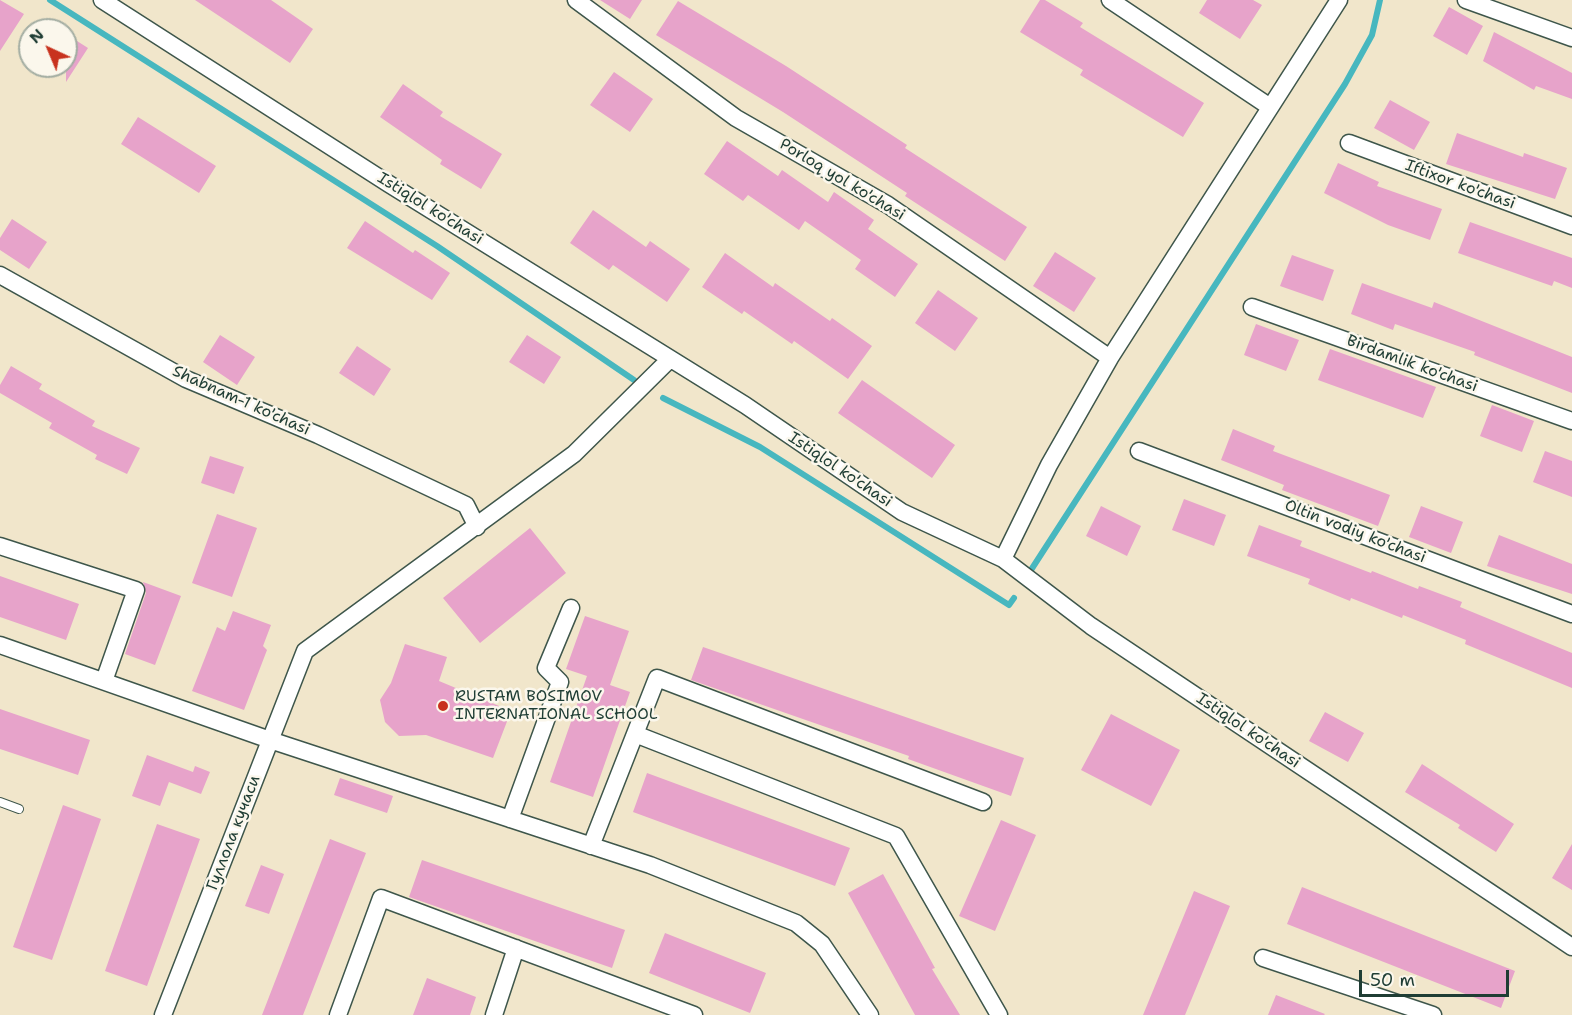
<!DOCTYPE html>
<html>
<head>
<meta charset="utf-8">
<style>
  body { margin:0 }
  #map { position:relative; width:1572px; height:1015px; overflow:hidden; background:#f1e6cb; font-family:"Shantell Sans",sans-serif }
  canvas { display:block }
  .north { position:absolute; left:18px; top:18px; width:60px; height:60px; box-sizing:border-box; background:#fbf7ec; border:2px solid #a3ada2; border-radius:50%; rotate:316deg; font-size:16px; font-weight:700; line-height:24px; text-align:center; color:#1f3d34 }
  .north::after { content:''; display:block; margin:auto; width:21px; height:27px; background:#c8321e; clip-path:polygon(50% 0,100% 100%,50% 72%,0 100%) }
  .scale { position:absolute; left:1359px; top:970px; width:150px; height:27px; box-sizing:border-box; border:3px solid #1f3d34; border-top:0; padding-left:8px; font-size:18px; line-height:21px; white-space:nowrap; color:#1f3d34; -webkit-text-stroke:4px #fbf7ec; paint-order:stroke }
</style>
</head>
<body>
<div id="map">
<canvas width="1572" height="1015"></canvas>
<div class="north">N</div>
<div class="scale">50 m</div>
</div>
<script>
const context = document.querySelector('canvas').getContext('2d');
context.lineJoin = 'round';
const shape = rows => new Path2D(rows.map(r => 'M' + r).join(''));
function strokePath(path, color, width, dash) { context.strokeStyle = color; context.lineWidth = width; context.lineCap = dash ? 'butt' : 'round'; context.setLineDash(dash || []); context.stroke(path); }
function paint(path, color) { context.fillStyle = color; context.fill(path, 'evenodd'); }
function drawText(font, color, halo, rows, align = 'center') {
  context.font = font + ' "Shantell Sans",sans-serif'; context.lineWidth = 5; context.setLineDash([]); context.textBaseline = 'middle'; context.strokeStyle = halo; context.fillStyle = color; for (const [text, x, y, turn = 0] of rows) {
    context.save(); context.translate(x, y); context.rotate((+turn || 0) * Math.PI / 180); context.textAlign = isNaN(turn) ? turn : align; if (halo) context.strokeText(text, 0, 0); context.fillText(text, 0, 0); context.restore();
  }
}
const stream = shape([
  [50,0,437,246,634,380],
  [663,398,760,447,1009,605,1014,598],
  [1031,570,1345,84,1372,35,1380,0]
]);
const building = shape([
  [0,0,24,14,0,51],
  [195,0,271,0,313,29,290,63],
  [600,0,642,0,630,19],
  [1040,0,1045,0,1083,23,1080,27,1204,103,1183,137,1080,75,1083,70,1020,32],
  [1207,0,1253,0,1262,5,1240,39,1199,13],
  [678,1,786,66,907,145,905,148,1027,227,1005,261,905,196,907,193,783,112,656,35],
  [1449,7,1483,26,1467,55,1433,36],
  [1494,32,1572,73,1572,99,1536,86,1534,90,1483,61],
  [66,34,88,48,66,82],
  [614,72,653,99,630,132,590,105],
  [403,84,443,112,440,116,502,154,481,189,440,164,442,160,380,117],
  [1390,100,1430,122,1414,150,1374,128],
  [138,117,216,166,199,193,121,144],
  [1457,133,1523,157,1524,153,1567,168,1555,199,1446,164],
  [727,141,778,176,782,170,828,202,834,192,874,220,868,229,918,264,895,297,855,269,861,260,805,221,799,230,748,195,743,201,704,174],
  [1338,163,1379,182,1377,186,1442,209,1430,240,1388,225,1324,193],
  [593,210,646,247,650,241,690,269,667,302,613,265,609,270,570,243],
  [12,219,47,242,29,269,0,250,0,238],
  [365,221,413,253,415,250,450,273,432,300,347,248],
  [1470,222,1572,258,1572,288,1554,281,1552,286,1458,253],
  [1055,252,1096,278,1074,312,1033,286],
  [725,253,773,287,775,283,830,321,832,318,872,346,848,379,794,341,792,344,744,311,742,314,702,287],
  [1292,255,1334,270,1323,301,1280,286],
  [1362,283,1432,308,1434,302,1572,357,1572,393,1474,355,1475,352,1395,324,1393,330,1351,314],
  [938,290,978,318,955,351,915,323],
  [1256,324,1299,340,1286,371,1244,355],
  [220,335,255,357,237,385,203,362],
  [527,335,561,357,544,384,509,362],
  [357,346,391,369,374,396,339,373],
  [1330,349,1436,387,1423,418,1318,380],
  [11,366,42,384,39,389,95,421,92,426,140,448,127,474,95,459,97,455,49,428,52,423,0,393,0,385],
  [862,380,955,445,932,478,838,413],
  [1492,405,1534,421,1522,452,1480,436],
  [1233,429,1275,446,1273,451,1390,495,1378,526,1282,490,1284,485,1221,460],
  [1545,451,1572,461,1572,497,1533,482],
  [210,456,244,467,234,494,201,483],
  [1184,499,1226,515,1214,546,1172,530],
  [1101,506,1141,526,1127,556,1086,536],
  [1421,506,1463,522,1451,553,1409,537],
  [217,514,257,528,232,597,192,583],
  [1259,525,1302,541,1300,546,1371,573,1372,571,1418,589,1419,586,1462,602,1460,607,1572,653,1572,688,1465,644,1466,640,1403,615,1402,618,1351,598,1350,601,1308,584,1310,579,1247,556],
  [530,528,566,573,480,643,443,598],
  [1499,535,1572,564,1572,594,1487,566],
  [0,576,79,604,66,640,0,617],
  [143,582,181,596,155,665,125,654,146,593],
  [233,611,271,625,263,646,267,650,244,710,192,691,217,627,225,631],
  [585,616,629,631,610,685,630,692,593,797,550,782,587,676,566,669],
  [405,644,447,657,439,681,511,711,493,758,426,735,399,736,385,722,380,700,391,683],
  [703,647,1024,758,1011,796,908,759,909,756,691,680],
  [0,709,90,740,78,775,0,749],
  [1325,712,1364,733,1348,762,1309,741],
  [1111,714,1180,750,1151,806,1081,770],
  [147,755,193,772,195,766,210,772,201,794,169,782,160,806,132,796],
  [1422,764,1514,824,1496,852,1458,828,1460,825,1405,792],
  [647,773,850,848,835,886,633,812],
  [340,778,393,796,387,813,334,795],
  [63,805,101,819,52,960,13,947],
  [1001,820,1036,835,995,931,959,916],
  [157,824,200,839,147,986,105,971],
  [330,839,366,853,303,1015,262,1015],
  [1572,844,1572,890,1552,878],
  [422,860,625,930,612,968,409,897],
  [261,865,284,874,269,914,245,906],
  [883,874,935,968,932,969,960,1015,915,1015,848,893],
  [1302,887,1515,971,1501,1008,1287,924],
  [1194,891,1230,906,1185,1015,1143,1015],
  [665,933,766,973,750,1013,649,973],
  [427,978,476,997,470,1015,413,1015],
  [1276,995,1325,1014,1324,1015,1268,1015]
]);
const service = shape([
  [0,802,19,809]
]);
const minor = shape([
  [102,0,389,184,745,405,902,512,1003,559,1091,626,1572,947],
  [576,0,736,118,888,205,1110,358],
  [1110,0,1270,107],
  [1466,0,1572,38],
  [1349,143,1572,226],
  [0,275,186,379,318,435,466,505,477,527],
  [1252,307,1572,421],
  [1139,451,1572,614],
  [0,546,136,590,104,681],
  [1003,559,1049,465,1110,358,1339,0],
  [0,645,270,740,650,865,796,923,822,944,870,1015],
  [635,734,896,836,999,1015],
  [510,819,560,682,546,668,571,608],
  [591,846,657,678,983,802],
  [1263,958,1433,1015],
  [163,1015,305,651,574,454,669,360],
  [338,1015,381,898,694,1015],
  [494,1015,516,948]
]);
const markers = [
  [443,706,6,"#c8321e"]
];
const streetNames = [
  ["Porloq yol ko'chasi",842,180,31],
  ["Iftixor ko'chasi",1460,185,20],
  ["Istiqlol ko'chasi",430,209,32],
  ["Birdamlik ko'chasi",1412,364,20],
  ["Shabnam-1 ko'chasi",241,401,24],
  ["Istiqlol ko'chasi",840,470,34],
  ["Oltin vodiy ko'chasi",1355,532,21],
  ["Istiqlol ko'chasi",1248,731,34],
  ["Гуллола кучаси",234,833,-69]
];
const poiNames = [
  ["RUSTAM BOSIMOV",455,697],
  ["INTERNATIONAL SCHOOL",455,715]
];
strokePath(stream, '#47b7bf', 6);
paint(building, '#e7a3ca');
strokePath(service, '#3e564b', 10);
strokePath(minor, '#3e564b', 19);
strokePath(service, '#fff', 8);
strokePath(minor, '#fff', 16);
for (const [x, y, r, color] of markers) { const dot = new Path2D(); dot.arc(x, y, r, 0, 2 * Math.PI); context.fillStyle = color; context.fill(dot); strokePath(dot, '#fbf7ec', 2); }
drawText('16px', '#1f3d34', '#fbf7ec', streetNames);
drawText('16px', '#1f3d34', '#fbf7ec', poiNames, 'left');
</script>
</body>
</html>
